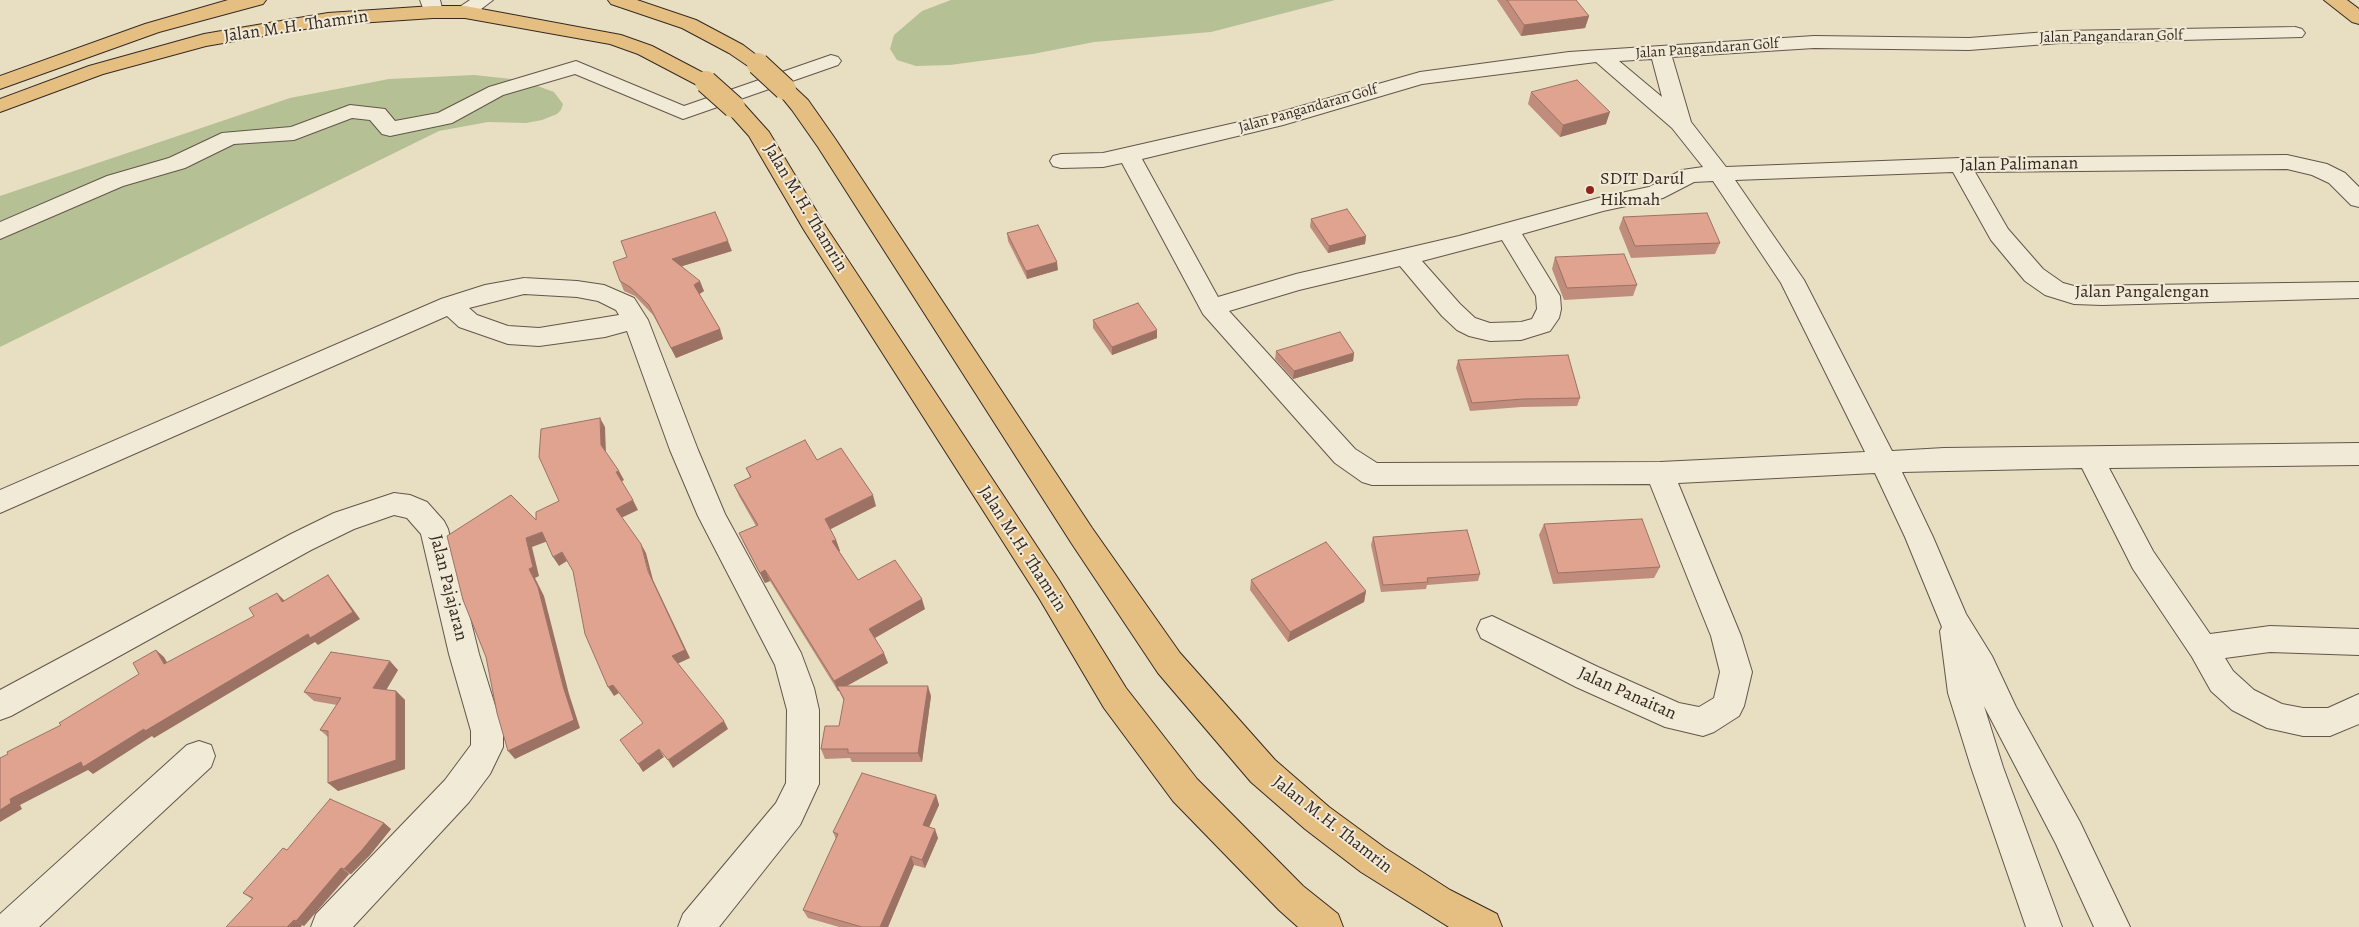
<!DOCTYPE html>
<html>
<head>
<meta charset="utf-8">
<style>
  body { margin:0 }
  canvas { display:block; background:#e8dec2 }
</style>
</head>
<body>
<canvas width="2359" height="927"></canvas>
<script>
const context = document.querySelector('canvas').getContext('2d');
context.lineJoin = 'round';
function paint(path, color) { context.fillStyle = color; context.fill(path, 'evenodd'); }
const shape = rows => new Path2D(rows.map(r => 'M' + r).join(''));
function strokePath(path, color, width, dash) { context.strokeStyle = color; context.lineWidth = width; context.lineCap = dash ? 'butt' : 'round'; context.setLineDash(dash || []); context.stroke(path); }
function drawText(font, color, halo, rows, align = 'center') {
  context.font = font + ' Alegreya,serif'; context.lineWidth = 4; context.setLineDash([]); context.textBaseline = 'middle'; context.strokeStyle = halo; context.fillStyle = color; for (const [text, x, y, turn = 0] of rows) {
    context.save(); context.translate(x, y); context.rotate((+turn || 0) * Math.PI / 180); context.textAlign = isNaN(turn) ? turn : align; if (halo) context.strokeText(text, 0, 0); context.fillText(text, 0, 0); context.restore();
  }
}
const green = shape([
  [951,0,1335,0,1211,32,1094,42,1033,54,950,65,916,66,897,60,890,49,894,35,922,11],
  [474,75,521,80,554,92,563,104,561,110,557,114,542,120,526,123,488,122,439,131,0,347,0,196,290,98,389,79]
]);
const minor = shape([
  [420,0,440,0,443,12,440,16,433,18,426,16,420,0],
  [470,0,493,0,472,16,465,18,458,16,455,12,458,8,470,0],
  [2295,27,2302,29,2305,33,2302,37,2060,43,1969,50,1814,48,1672,57,1691,122,1726,167,1960,158,2287,155,2327,164,2345,173,2359,187,2359,207,2351,205,2329,183,2312,175,2287,169,1975,172,2008,229,2043,269,2063,283,2074,286,2359,282,2359,298,2102,305,2074,304,2045,295,2025,281,1991,240,1953,172,1735,180,1804,280,1892,451,1944,448,2359,443,2359,465,2109,468,2153,551,2210,634,2270,626,2359,629,2359,655,2270,652,2225,658,2233,671,2254,690,2282,704,2303,708,2328,708,2359,694,2359,724,2330,736,2303,736,2267,728,2232,710,2211,691,2192,657,2133,569,2082,468,1902,472,1933,537,1966,614,1992,656,2016,707,2080,822,2130,927,2094,927,2056,844,1984,706,2003,767,2062,927,2026,927,1971,767,1948,693,1940,631,1942,627,1905,537,1875,473,1678,483,1741,636,1752,672,1744,706,1739,716,1714,732,1703,736,1665,727,1576,687,1481,638,1477,629,1481,620,1492,616,1598,667,1679,703,1699,707,1714,698,1720,672,1711,636,1650,484,1372,485,1362,482,1335,463,1203,314,1122,163,1103,167,1061,168,1053,166,1050,161,1053,156,1061,154,1103,153,1270,115,1420,72,1569,52,1814,36,1969,38,2060,31,2295,27],
  [1652,59,1662,97,1619,61,1652,59],
  [1596,62,1672,128,1703,167,1682,170,1649,187,1602,197,1459,236,1296,274,1218,297,1142,159,1283,125,1422,84,1596,62],
  [1713,181,1781,283,1865,452,1660,462,1377,463,1355,449,1229,311,1299,290,1400,266,1442,316,1457,330,1469,336,1490,341,1521,340,1550,331,1559,318,1561,309,1560,296,1522,234,1603,211,1663,198,1694,182,1713,181],
  [1502,240,1536,296,1537,309,1532,319,1521,322,1490,323,1475,318,1460,304,1422,261,1502,240],
  [831,55,838,57,841,61,838,65,683,119,575,74,503,95,452,123,390,136,382,134,370,120,352,118,294,140,234,144,185,168,123,186,0,239,0,222,107,176,169,158,222,133,291,127,350,105,385,109,395,121,438,113,489,87,576,61,684,106,831,55],
  [524,278,577,281,604,285,634,298,648,320,698,450,725,514,801,653,814,688,819,710,819,784,800,825,719,927,678,927,683,914,776,803,786,783,787,710,775,665,698,516,670,450,627,331,605,337,539,346,508,344,459,327,447,316,0,513,0,490,441,299,485,285,524,278],
  [524,294,577,297,598,301,616,310,619,315,539,328,508,326,477,315,469,308,524,294],
  [394,493,410,495,427,502,444,521,448,529,479,654,503,731,503,747,490,774,469,802,353,927,311,927,316,914,445,780,471,745,471,731,449,654,421,534,407,518,394,515,354,529,311,550,11,716,0,720,0,690,291,534,334,513,394,493],
  [199,741,211,745,215,756,211,767,39,927,0,927,0,914,187,745,199,741]
]);
const major = shape([
  [228,0,266,0,263,4,159,32,0,89,0,76,145,24,228,0],
  [608,0,637,0,696,20,743,45,768,64,765,68,758,70,751,68,729,53,682,28,611,4,608,0],
  [2324,0,2347,0,2359,9,2359,24,2352,22,2324,0],
  [433,6,465,6,621,35,652,46,713,78,716,82,713,86,706,88,699,86,638,54,610,44,465,18,433,18,328,25,206,46,103,74,0,112,0,99,89,66,204,34,328,13,433,6],
  [785,83,792,85,808,100,836,140,1092,528,1180,653,1275,760,1329,807,1385,848,1450,890,1497,914,1502,927,1449,927,1361,872,1305,829,1251,782,1158,673,1072,544,818,147,792,110,775,89,778,85,785,83],
  [734,101,742,102,769,132,826,227,1059,580,1126,688,1197,779,1303,886,1338,914,1343,927,1298,927,1279,910,1173,801,1104,708,1039,598,804,230,749,136,723,107,726,102,734,101]
]);
const majorBridge = shape([
  [758,64,785,89],
  [706,82,734,107]
]);
const wall = shape([
  [1497,0,1576,0,1589,16,1585,28,1521,36],
  [1531,92,1606,124,1560,137,1528,104],
  [1623,217,1720,243,1715,254,1631,258,1619,228],
  [1311,219,1366,236,1365,244,1328,253,1310,227],
  [1007,233,1058,270,1027,279,1008,241],
  [732,251,682,266,704,291,699,294,720,329,723,339,676,358,653,315,635,296,624,291,620,281],
  [1555,257,1637,285,1633,296,1564,300,1552,269],
  [1093,320,1157,338,1112,355,1093,328],
  [1276,351,1354,353,1353,361,1293,379,1275,359],
  [1458,360,1580,398,1577,406,1521,407,1470,411,1456,368],
  [817,460,876,506,830,529,836,540,840,551,839,551,858,580,925,609,875,638,888,663,847,686,931,696,922,762,852,762,850,758,825,759,821,749,839,726,844,701,839,691,838,691,770,581,765,583,744,544,739,533,756,526,739,496,734,485,750,477,746,468],
  [1544,524,1660,567,1654,578,1553,584,1539,535],
  [1373,537,1480,574,1478,581,1427,585,1426,589,1381,592,1371,545],
  [1251,580,1366,591,1364,602,1288,642,1250,590],
  [398,670,386,690,396,691,405,700,405,769,338,791,328,737,320,730,337,705,314,701,304,692],
  [936,795,939,805,929,827,938,838,925,868,914,865,888,927,839,927,808,918,803,910,836,839,833,832],
  [384,823,391,829,370,855,351,874,349,874,304,926,252,899,243,893,287,850]
]);
const shadedWall = shape([
  [1589,16,1585,28,1521,36,1524,25],
  [1610,112,1606,124,1560,137,1563,125],
  [1366,236,1365,244,1328,253,1329,246],
  [728,241,732,251,676,268,672,259],
  [1057,262,1058,270,1027,279,1026,271],
  [700,281,704,291,698,295,694,285],
  [720,329,723,339,676,358,671,348],
  [1157,330,1157,338,1112,355,1112,347],
  [1354,353,1353,361,1293,379,1294,371],
  [600,418,605,427,606,454,601,445],
  [619,471,624,480,621,482,616,472],
  [873,495,876,506,829,530,825,519],
  [633,500,638,510,621,518,616,509],
  [542,532,548,541,532,547,539,576,535,578,544,596,569,694,580,728,515,759,508,751,563,686,529,569,526,538],
  [836,540,840,551,836,552,832,541],
  [641,544,646,553,653,580,690,658,677,664,672,656],
  [562,552,567,561,559,566,553,557],
  [765,570,770,581,765,583,760,573],
  [328,575,334,583,360,619,318,645,315,642,154,738,152,736,93,774,88,770,20,805,22,809,0,822,0,810,10,799],
  [1366,591,1364,602,1288,642,1290,632],
  [277,593,284,600,289,609,282,602],
  [922,599,925,609,873,639,869,629],
  [156,650,164,657,172,671,164,664],
  [884,653,888,663,839,690,837,686,839,691,838,691,834,681],
  [390,661,398,670,382,697,373,688],
  [613,685,619,693,614,696,608,687],
  [928,686,931,696,922,762,918,753],
  [396,691,405,700,405,769,338,791,328,783],
  [724,721,728,729,673,768,668,760],
  [659,749,664,757,643,772,638,764],
  [936,795,939,805,926,834,923,825],
  [384,823,391,829,370,855,351,874,344,869],
  [935,829,938,838,925,868,922,860],
  [911,856,914,865,888,927,880,927],
  [341,868,349,874,304,926,296,921],
  [294,920,302,925,301,927,287,927]
]);
const building = shape([
  [1507,0,1576,0,1589,16,1524,25,1507,0],
  [1577,80,1610,112,1563,125,1531,92,1577,80],
  [1347,209,1366,236,1329,246,1311,219,1347,209],
  [715,212,728,241,672,259,700,281,694,285,720,329,671,348,649,305,630,287,620,281,613,262,627,257,621,241,715,212],
  [1707,213,1720,243,1635,246,1623,217,1707,213],
  [1038,225,1057,262,1026,271,1007,233,1038,225],
  [1624,254,1637,285,1567,288,1555,257,1624,254],
  [1138,303,1157,330,1112,347,1093,320,1138,303],
  [1340,332,1354,353,1294,371,1276,351,1340,332],
  [1568,355,1580,398,1523,399,1472,403,1458,360,1568,355],
  [600,418,601,445,619,471,616,472,633,500,616,509,641,544,648,571,685,650,672,656,724,721,668,760,659,749,638,764,620,740,643,723,613,685,608,687,585,634,573,571,562,552,553,557,542,532,526,538,533,567,529,569,538,587,563,686,574,720,508,751,497,713,486,657,463,600,447,536,511,495,536,520,536,512,559,501,539,457,541,429,600,418],
  [805,440,817,460,841,448,873,495,825,519,836,540,832,541,858,580,895,560,922,599,869,629,884,653,834,681,765,570,760,573,739,533,758,525,734,485,751,477,746,468,805,440],
  [1642,519,1660,567,1558,573,1544,524,1642,519],
  [1467,530,1480,574,1427,578,1428,582,1383,585,1373,537,1467,530],
  [1326,542,1366,591,1290,632,1251,580,1326,542],
  [328,575,353,612,310,638,308,634,145,731,144,729,83,767,81,762,10,799,11,803,0,810,0,758,8,754,7,752,61,725,59,723,139,674,133,663,156,650,164,664,254,616,249,608,277,593,282,602,328,575],
  [331,652,390,661,373,688,396,691,396,760,328,783,328,731,320,730,341,698,304,692,331,652],
  [837,686,928,686,918,753,848,753,848,749,821,749,825,726,839,726,844,699,837,686],
  [862,773,936,795,923,825,935,829,922,860,911,856,880,927,862,927,803,910,838,834,833,832,862,773],
  [330,799,384,823,362,850,344,869,341,868,296,921,294,920,287,927,226,927,253,898,243,893,283,848,287,850,330,799]
]);
const markers = [
  [1590,190,5,"#8f2418"]
];
const farStreetnames = [
  ["Jalan Pangandaran Golf",2111,37,-1],
  ["Jalan Pangandaran Golf",1707,49,-4],
  ["Jalan Pangandaran Golf",1308,109,-16]
];
const streetNames = [
  ["Jalan M.H. Thamrin",296,27,-8],
  ["Jalan Palimanan",2019,165,-1],
  ["Jalan M.H. Thamrin",805,208,59],
  ["Jalan Pangalengan",2142,293],
  ["Jalan M.H. Thamrin",1022,549,57],
  ["Jalan Pajajaran",448,588,76],
  ["Jalan Panaitan",1627,694,24],
  ["Jalan M.H. Thamrin",1332,825,38]
];
const poiNames = [
  ["SDIT Darul",1600,180],
  ["Hikmah",1600,201]
];
paint(green, '#b5c194');
strokePath(minor, '#63564a', 2);
strokePath(major, '#372922', 2);
paint(minor, '#f0ead7');
paint(major, '#e4bf81');
strokePath(majorBridge, '#372922', 24, []);
strokePath(majorBridge, '#e4bf81', 22);
paint(wall, '#c08c7c');
paint(shadedWall, '#9c7265');
paint(building, '#dfa390');
strokePath(building, '#9c7265', 1);
for (const [x, y, r, color] of markers) { const dot = new Path2D(); dot.arc(x, y, r, 0, 2 * Math.PI); context.fillStyle = color; context.fill(dot); strokePath(dot, '#f0ead7', 2); }
drawText('15px', '#372922', '#f0ead7', farStreetnames);
drawText('18px', '#372922', '#f0ead7', streetNames);
drawText('18px', '#372922', '#f0ead7', poiNames, 'left');
</script>
</body>
</html>
